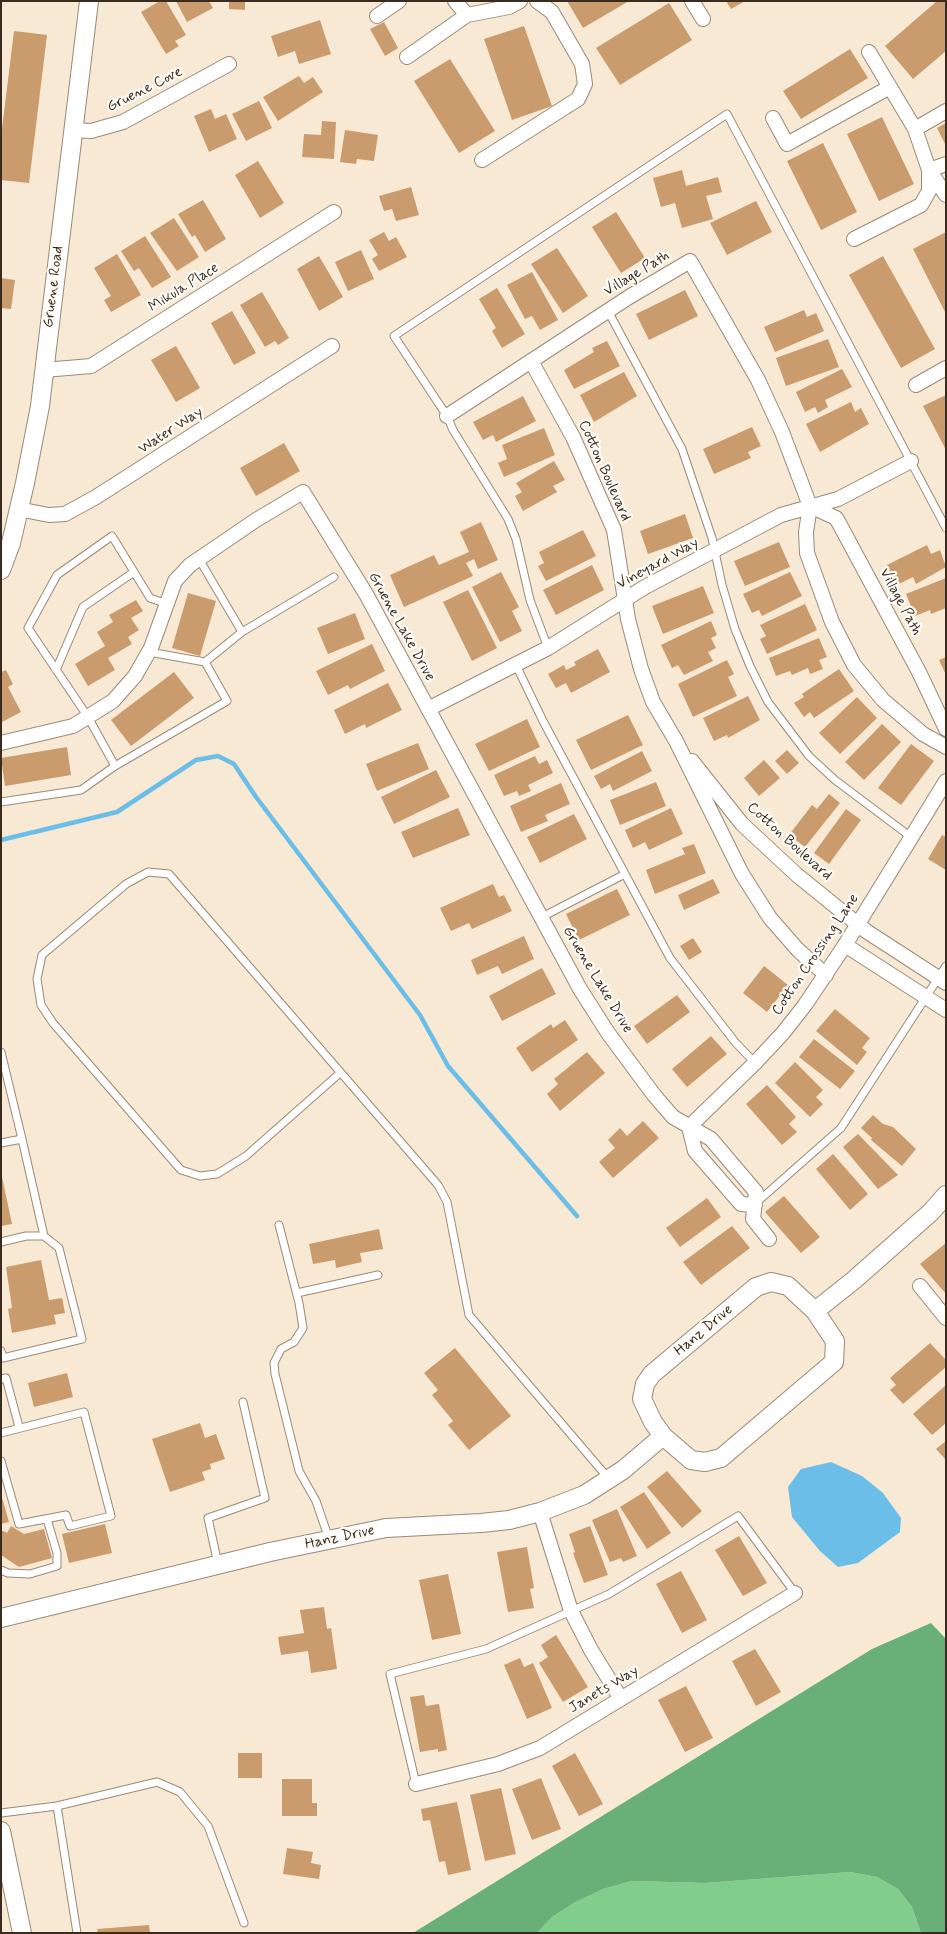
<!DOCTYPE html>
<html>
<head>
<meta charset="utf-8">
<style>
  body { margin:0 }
  #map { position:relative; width:947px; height:1934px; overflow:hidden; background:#f7e9d4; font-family:Mynerve,sans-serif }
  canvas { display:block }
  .frame { position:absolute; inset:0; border:2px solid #3b2a1e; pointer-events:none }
</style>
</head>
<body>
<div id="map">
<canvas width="947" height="1934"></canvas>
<div class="frame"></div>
</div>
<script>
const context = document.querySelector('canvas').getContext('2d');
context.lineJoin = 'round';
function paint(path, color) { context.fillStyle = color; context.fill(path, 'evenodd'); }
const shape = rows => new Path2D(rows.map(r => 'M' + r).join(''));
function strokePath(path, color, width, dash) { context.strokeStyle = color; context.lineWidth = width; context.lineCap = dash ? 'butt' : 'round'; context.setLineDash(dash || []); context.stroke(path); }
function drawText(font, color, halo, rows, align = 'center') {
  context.font = font + ' Mynerve,sans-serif'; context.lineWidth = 4.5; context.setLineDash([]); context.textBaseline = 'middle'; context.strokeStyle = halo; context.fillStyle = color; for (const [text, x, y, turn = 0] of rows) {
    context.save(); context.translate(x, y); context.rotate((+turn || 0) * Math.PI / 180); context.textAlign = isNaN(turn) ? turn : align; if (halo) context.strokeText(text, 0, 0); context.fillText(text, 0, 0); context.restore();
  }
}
const green = shape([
  [850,1872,877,1877,898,1889,912,1907,921,1933,537,1933,552,1917,574,1903,603,1889,632,1881,705,1883]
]);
const forest = shape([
  [931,1623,946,1639,946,1933,921,1933,912,1907,898,1889,877,1877,850,1872,705,1883,632,1881,603,1889,574,1903,552,1917,537,1933,413,1933,872,1649]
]);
const water = shape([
  [831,1462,862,1476,883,1493,901,1518,900,1532,858,1563,838,1567,820,1551,792,1517,788,1487,801,1469]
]);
const stream = shape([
  [1,840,117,812,196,760,218,756,234,764,256,797,420,1015,448,1066,577,1216]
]);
const building = shape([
  [160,1,166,1,186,35,175,41,179,46,166,54,141,12],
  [176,1,209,1,213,8,187,22],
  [229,1,245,1,245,10,229,9],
  [567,1,629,1,583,28],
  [726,1,745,1,731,9],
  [937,1,946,1,946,51,913,79,885,46],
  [669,3,692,40,620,85,596,48],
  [320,20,331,54,299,64,295,51,278,57,271,36],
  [384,22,398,48,385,56,370,29],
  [524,26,552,106,512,120,484,39],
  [14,31,47,35,29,183,1,180,1,137],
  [850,49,868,78,801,119,783,91],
  [450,59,495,131,459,153,414,81],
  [299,76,304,83,313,77,323,92,278,121,263,97],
  [259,101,272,128,246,141,232,114],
  [211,109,215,119,226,114,237,139,209,152,194,116],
  [882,117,914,184,879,201,847,134],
  [322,121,336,122,334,159,302,157,304,134,321,135],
  [946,123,946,146,937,128],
  [345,130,378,135,374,161,357,159,356,164,340,162],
  [823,143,857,212,821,230,787,161],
  [258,161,284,203,260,218,235,175],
  [682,170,686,186,718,177,722,192,706,196,713,219,682,228,675,203,661,207,653,178],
  [411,187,419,215,396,221,392,209,384,211,379,196],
  [203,200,226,239,205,252,195,235,192,237,178,214],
  [756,201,772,232,727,255,710,223],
  [616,212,645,258,621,273,592,227],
  [174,218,199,257,177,271,150,233],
  [384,232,389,241,396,237,407,257,379,271,372,259,378,255,369,240],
  [946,232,946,314,913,249],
  [145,236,171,277,152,288,139,268,134,271,121,251],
  [557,248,588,296,563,313,531,264],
  [361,250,374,279,348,291,335,262],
  [117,254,141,295,111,312,104,300,111,296,94,268],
  [319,256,343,297,319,311,297,269],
  [883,256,935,349,901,368,849,275],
  [532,272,558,320,540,330,532,316,525,319,507,285],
  [1,278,15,280,11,309,1,308],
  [497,288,525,334,502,348,492,331,496,328,479,299],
  [685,290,698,316,649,340,636,314],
  [262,292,289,338,278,345,275,341,265,347,240,305],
  [804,310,807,317,816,313,824,331,775,352,764,327],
  [232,311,256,353,234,365,211,323],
  [828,339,839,367,786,386,776,358],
  [607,341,620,366,574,389,564,370,594,352,592,348],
  [176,346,200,388,176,402,151,360],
  [842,369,852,387,825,400,828,407,818,413,815,407,805,412,796,392],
  [624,372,637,396,594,422,580,395],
  [946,395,946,450,923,406],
  [523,396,536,421,496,442,493,435,483,440,473,422],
  [851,402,855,412,861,408,869,424,820,452,806,424],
  [752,427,761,446,748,452,751,458,714,474,703,449],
  [544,428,555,455,504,477,498,463,507,459,502,445],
  [284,443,300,471,256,496,240,468],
  [554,461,565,480,553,486,557,492,523,511,515,496,522,492,516,483],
  [685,514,693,538,648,554,640,531],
  [481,522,498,560,478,569,474,559,466,563,473,576,404,607,390,575,434,555,439,565,469,552,460,532],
  [583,530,596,556,546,581,538,566,544,563,539,552],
  [779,542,790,567,745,586,734,561],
  [927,545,931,554,940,550,946,567,916,584,913,577,897,585,887,565],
  [592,565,604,590,556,615,543,590],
  [501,572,519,607,512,611,522,631,500,642,472,587],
  [790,572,802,596,762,616,759,610,752,613,743,594],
  [946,578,946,608,931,614,930,610,915,616,906,594],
  [703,586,714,613,663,634,652,606],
  [468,590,497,648,472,661,443,602],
  [188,593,216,601,200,656,172,648],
  [136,600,143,611,131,618,139,630,128,637,132,644,108,658,115,670,88,686,75,664,105,646,97,632,113,622,109,615],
  [805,604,817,630,767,654,760,639,766,636,760,625],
  [355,613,365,639,328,654,317,628],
  [711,621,717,635,711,638,716,648,708,652,713,661,684,675,678,665,672,668,661,645],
  [819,638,827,657,819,660,823,669,810,674,808,668,792,675,790,671,776,676,769,658],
  [372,644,385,671,350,689,348,685,328,695,316,671],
  [598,649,610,672,571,693,566,683,556,688,548,674,564,665,566,670,576,665,574,662],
  [946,657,946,675,939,660],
  [727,660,734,674,728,677,737,696,693,717,678,684],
  [839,669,854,691,814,718,810,712,804,717,794,703,804,697,802,694],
  [6,670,13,684,8,687,21,712,2,722,1,672],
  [174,672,194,698,131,746,111,720],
  [388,683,402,710,366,728,365,724,345,734,334,710],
  [748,696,760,720,728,738,727,735,714,741,703,718],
  [857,697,877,718,840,754,819,733],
  [628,715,643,745,591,770,576,740],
  [527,719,540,747,489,771,475,744],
  [882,724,901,742,864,780,845,762],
  [418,743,429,769,377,791,366,764],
  [911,744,934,761,901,805,878,788],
  [67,747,71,775,5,786,1,758],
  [787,750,799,763,787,774,775,761],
  [642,751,652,771,613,791,610,784,601,789,594,776],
  [535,756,539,764,547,760,553,773,528,785,531,791,519,796,517,791,504,796,494,775],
  [764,760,780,778,759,796,744,778],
  [436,770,450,797,394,824,381,797],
  [656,782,666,806,620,825,610,800],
  [561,783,570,804,545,815,548,821,521,832,510,806],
  [829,794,840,803,805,847,789,835,812,805,817,809],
  [458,808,470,835,413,858,401,832],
  [671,808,683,834,649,850,645,842,633,848,625,830],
  [846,809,861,820,829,864,814,853],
  [574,814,587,839,540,863,527,837],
  [942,835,946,837,946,870,928,859],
  [694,844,706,873,655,894,646,870,685,854,682,848],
  [713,879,720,893,684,910,678,895],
  [493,884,499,897,504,895,512,911,472,929,469,923,451,931,440,908],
  [617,889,630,915,579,940,566,914],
  [524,936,534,959,502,974,498,966,477,975,471,960],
  [693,938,702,952,689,960,680,946],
  [764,966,788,985,767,1012,743,993],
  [542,968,556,994,502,1021,489,996],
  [677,995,690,1012,647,1044,634,1026],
  [835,1009,870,1038,862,1048,867,1052,857,1065,816,1031],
  [565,1020,578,1040,532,1072,516,1048,551,1024,553,1028],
  [711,1036,727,1054,687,1087,672,1069],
  [814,1039,855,1071,840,1089,799,1057],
  [587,1052,605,1073,560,1111,547,1094,558,1084,554,1079],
  [795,1062,823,1090,816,1097,823,1104,810,1117,775,1083],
  [767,1085,796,1117,789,1124,797,1132,782,1145,746,1104],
  [873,1115,883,1124,893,1127,916,1149,902,1166,871,1140,872,1138,861,1128],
  [643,1121,659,1138,613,1178,599,1162,615,1148,608,1140,620,1128,627,1136],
  [858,1134,898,1175,878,1189,843,1147],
  [833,1154,868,1194,850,1210,816,1169],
  [1,1172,12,1224,1,1226],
  [784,1196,820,1237,801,1253,765,1212],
  [707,1198,721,1217,680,1247,666,1228],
  [732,1226,750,1248,701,1285,683,1262],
  [379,1229,383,1249,360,1253,362,1262,336,1268,335,1260,313,1264,309,1244],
  [946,1243,946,1294,920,1264],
  [41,1260,49,1300,62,1298,65,1313,54,1315,56,1324,12,1333,8,1309,12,1308,6,1267],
  [930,1343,946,1360,946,1367,903,1404,890,1390,896,1385,890,1378],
  [455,1348,511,1416,469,1450,448,1425,453,1421,432,1395,438,1390,424,1373],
  [67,1373,73,1397,34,1407,28,1383],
  [946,1385,946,1423,932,1435,913,1414],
  [200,1423,205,1438,216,1434,225,1459,210,1464,211,1469,202,1472,205,1480,170,1492,152,1439],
  [946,1441,946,1460,936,1449],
  [667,1471,702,1511,682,1528,647,1487],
  [644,1492,671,1533,647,1549,620,1507],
  [1,1494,9,1522,1,1524],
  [617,1509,637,1556,623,1562,621,1558,610,1562,592,1520],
  [105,1524,112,1553,69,1563,62,1534],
  [11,1526,24,1534,44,1529,52,1558,19,1567,1,1555,1,1530,7,1533],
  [590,1526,608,1575,584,1583,573,1553,575,1552,569,1534],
  [739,1536,767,1583,743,1596,715,1550],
  [527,1547,534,1588,530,1589,534,1608,508,1612,497,1552],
  [681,1571,707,1620,682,1633,656,1584],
  [448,1574,461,1634,432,1640,419,1580],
  [324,1607,327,1629,331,1628,337,1669,311,1673,308,1651,281,1655,278,1637,304,1633,300,1610],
  [556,1635,588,1687,563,1702,539,1663,548,1657,541,1645],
  [755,1649,781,1692,756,1706,732,1661],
  [520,1658,524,1667,533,1663,552,1708,527,1719,504,1665],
  [686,1686,713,1738,685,1752,658,1700],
  [424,1695,426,1706,439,1704,447,1750,438,1752,438,1749,420,1752,410,1697],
  [238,1753,262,1753,262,1778,238,1778],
  [575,1753,603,1804,579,1816,552,1766],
  [541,1778,561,1829,532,1840,512,1789],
  [282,1779,312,1779,312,1803,317,1803,317,1816,282,1816],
  [501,1788,516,1854,485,1861,470,1795],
  [457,1802,471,1870,448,1875,445,1861,439,1862,430,1820,423,1821,421,1809],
  [287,1848,313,1852,311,1863,321,1865,319,1879,283,1874],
  [149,1925,150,1933,98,1933,97,1929]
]);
const service = shape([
  [608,311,682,449,712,538,722,585,735,629,750,666,768,702,809,756,835,780,911,837],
  [242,632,334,577],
  [548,648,530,600,516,539,508,519,453,430,447,416,394,336,727,114,946,528],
  [149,652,205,662,242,632,199,559],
  [516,665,543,721,670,958,735,1042,755,1063],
  [56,670,83,607,134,572],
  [115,766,227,701,205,662],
  [1,802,81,790,115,766,88,717,28,628,57,575,112,536,150,598,167,604],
  [542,917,625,874],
  [1,1052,22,1139,1,1143],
  [340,1073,246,1156,217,1174,200,1176,181,1170,53,1023,41,1005,37,979,42,955,126,884,148,872,169,874,438,1185,447,1202,469,1315,609,1479],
  [22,1139,44,1236],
  [756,1203,841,1128,946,966],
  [279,1225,299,1303,303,1328,294,1342,281,1349,274,1363,275,1374,299,1471,316,1501,329,1539],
  [1,1242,26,1236,44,1236,59,1248,82,1339,3,1358,1,1351],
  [297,1293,378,1275],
  [1,1379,6,1378,19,1427],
  [1,1433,84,1412,111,1516,70,1526,66,1515,19,1524,1,1461],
  [218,1564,208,1518,265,1498,243,1402],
  [1,1570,8,1573,30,1574,57,1566,57,1553,47,1519],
  [416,1784,390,1674,486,1649,571,1611,609,1594,738,1516,795,1593],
  [57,1806,157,1782,180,1792,208,1826,244,1923],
  [1,1813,57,1806,77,1933]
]);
const minor = shape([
  [455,1,467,15,509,7,520,1],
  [692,1,703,19],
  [377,16,399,1],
  [869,52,915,129,946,111],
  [407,57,467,15],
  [773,118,787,144,890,87],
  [72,130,91,131,123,122,229,64],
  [482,160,578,99,585,84,582,64,552,12,537,1],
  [946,164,929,170,946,195],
  [854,239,921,205,929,191,929,170,915,129],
  [531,361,573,437,614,530,628,619,641,669,653,702,676,741,742,874,770,918,798,950,826,975],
  [44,370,91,366,334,212],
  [916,385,946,368],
  [447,416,629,297,690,261,758,380,782,432,810,506,806,532,807,553,832,622,854,665,883,700,923,734,946,747],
  [810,506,836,518,840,525,919,672,946,729],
  [18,509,49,515,65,514,96,497,332,346],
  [428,709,548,648,645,587,781,515,838,499,911,461],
  [1,743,73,726,113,701,135,676,151,648,175,581,190,565,256,520,303,492,366,594,580,989,608,1033,654,1095,673,1117,711,1139,756,1192,753,1219,769,1239],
  [692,761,742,824,797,875,866,931,946,983],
  [845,945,946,1010],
  [689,1127,755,1063,783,1033,805,1005,845,945,946,781],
  [689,1127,695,1151,741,1204,755,1205],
  [920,1286,946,1318],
  [540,1512,571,1611,591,1650,621,1699],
  [416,1784,498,1764,540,1748,795,1593]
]);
const tertiary = shape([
  [1,570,11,543,25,483,40,406,89,1],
  [771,1282,788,1286,815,1311,835,1341,834,1362,721,1458,705,1462,691,1460,663,1436,653,1422,642,1399,645,1384,652,1374,756,1287,771,1282],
  [815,1311,854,1280,931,1212,946,1195],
  [1,1618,270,1552,386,1528,481,1523,509,1520,540,1512,584,1495,623,1470,663,1436],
  [1,1831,22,1933]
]);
const streetNames = [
  ["Gruene Cove",145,90,-27],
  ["Village Path",637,274,-31],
  ["Gruene Road",54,287,-83],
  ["Mikula Place",184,288,-32],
  ["Water Way",171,431,-33],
  ["Cotton Boulevard",604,471,66],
  ["Vineyard Way",658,564,-29],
  ["Village Path",900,602,62],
  ["Gruene Lake Drive",401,627,61],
  ["Cotton Boulevard",789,842,42],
  ["Cotton Crossing Lane",816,955,-56],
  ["Gruene Lake Drive",597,980,59],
  ["Hanz Drive",704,1331,-40],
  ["Hanz Drive",340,1538,-12],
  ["Janets Way",604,1690,-31]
];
paint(green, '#81cd8b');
paint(forest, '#68b077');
paint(water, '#6bbee7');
strokePath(stream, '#6bbee7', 4.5);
paint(building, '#ca9b6d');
strokePath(service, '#998a79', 9);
strokePath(minor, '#998a79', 16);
strokePath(tertiary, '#998a79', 20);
strokePath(service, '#fff', 7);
strokePath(minor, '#fff', 14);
strokePath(tertiary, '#fff', 18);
drawText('15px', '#3b2a1e', '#fdfcf7', streetNames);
</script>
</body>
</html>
